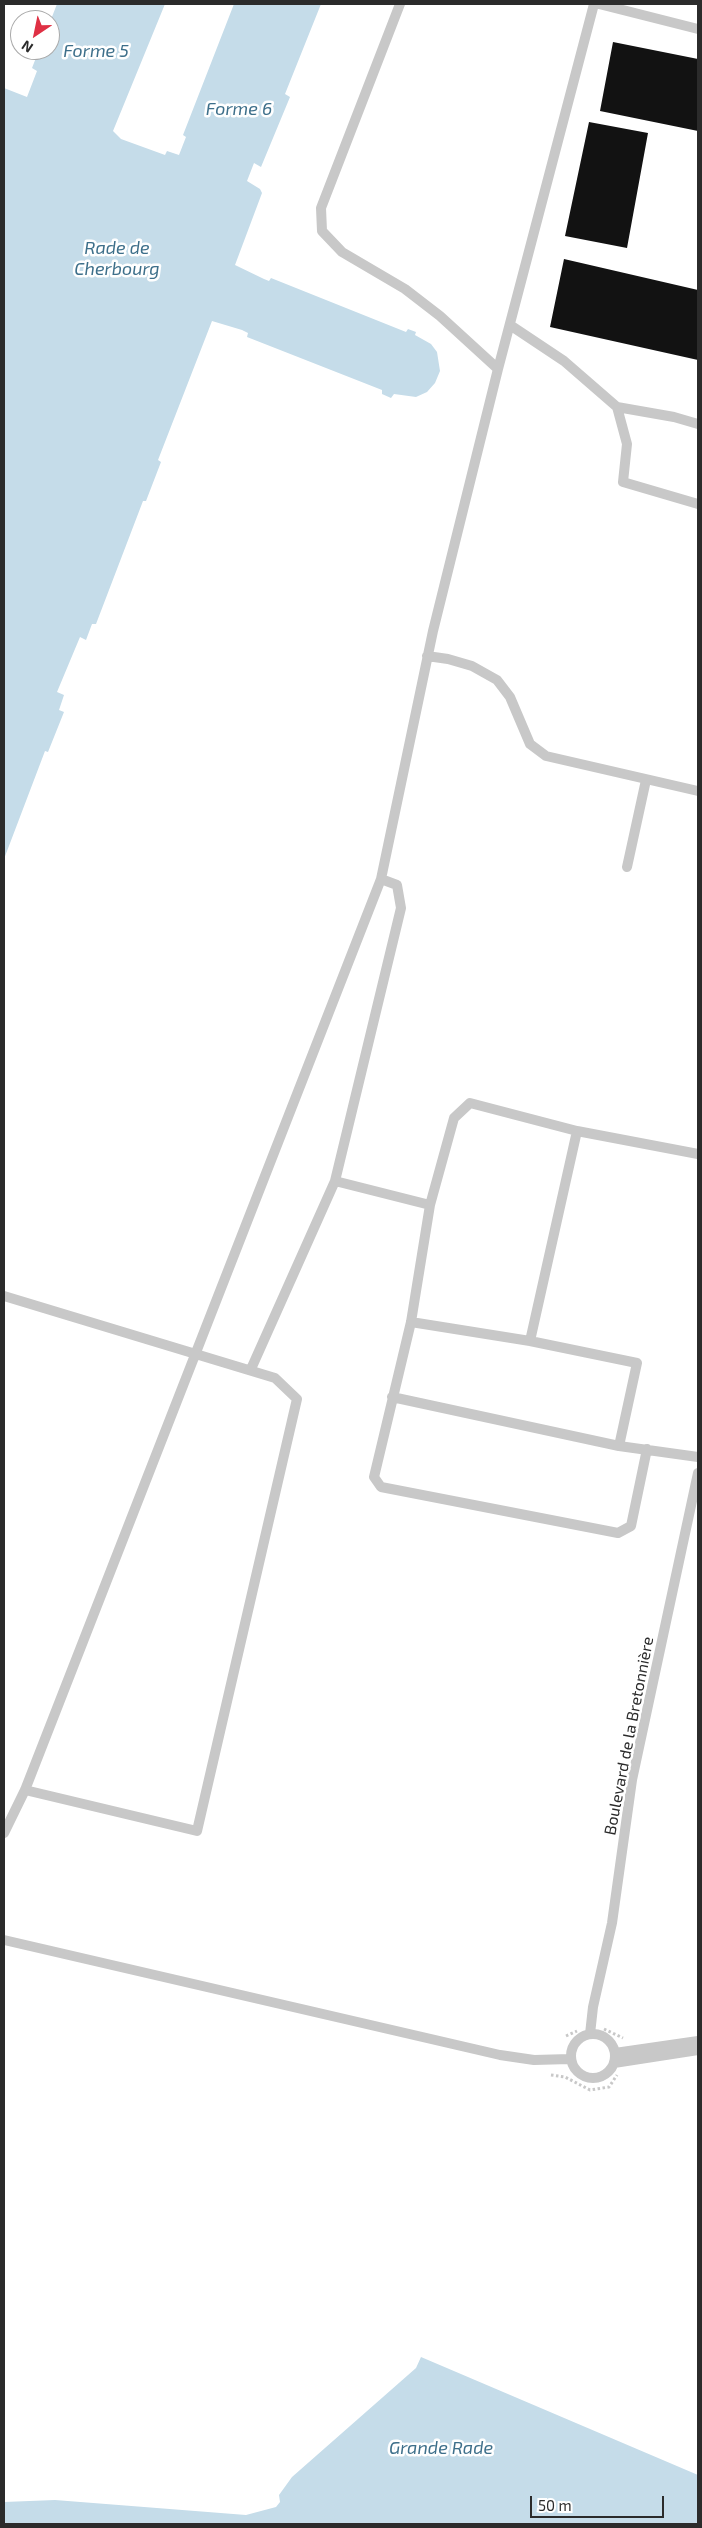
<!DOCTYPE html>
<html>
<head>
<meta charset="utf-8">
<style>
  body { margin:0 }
  #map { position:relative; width:702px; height:2528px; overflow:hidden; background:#fff; font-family:"Exo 2",sans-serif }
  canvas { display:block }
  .frame { position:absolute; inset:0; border:5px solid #2b2b2b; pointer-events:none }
  .north { position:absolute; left:10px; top:10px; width:50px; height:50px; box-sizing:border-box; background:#fff; border:1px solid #aaa; border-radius:50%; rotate:214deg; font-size:14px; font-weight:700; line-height:20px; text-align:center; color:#2b2b2b }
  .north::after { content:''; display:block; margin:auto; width:18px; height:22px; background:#df3044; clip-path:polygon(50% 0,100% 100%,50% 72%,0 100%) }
  .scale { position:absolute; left:530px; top:2496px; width:134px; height:22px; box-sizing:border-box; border:2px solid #2b2b2b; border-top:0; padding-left:6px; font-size:15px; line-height:18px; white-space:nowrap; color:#2b2b2b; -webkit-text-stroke:4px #fff; paint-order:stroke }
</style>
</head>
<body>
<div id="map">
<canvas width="702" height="2528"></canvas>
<div class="frame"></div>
<div class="north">N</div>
<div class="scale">50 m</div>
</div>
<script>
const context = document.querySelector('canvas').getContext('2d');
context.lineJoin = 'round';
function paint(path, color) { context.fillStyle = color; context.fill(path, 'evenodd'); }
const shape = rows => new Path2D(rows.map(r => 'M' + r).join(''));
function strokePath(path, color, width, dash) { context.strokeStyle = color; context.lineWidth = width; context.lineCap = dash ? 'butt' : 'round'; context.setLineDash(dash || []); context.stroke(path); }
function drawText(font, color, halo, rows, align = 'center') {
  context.font = font + ' "Exo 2",sans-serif'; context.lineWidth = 5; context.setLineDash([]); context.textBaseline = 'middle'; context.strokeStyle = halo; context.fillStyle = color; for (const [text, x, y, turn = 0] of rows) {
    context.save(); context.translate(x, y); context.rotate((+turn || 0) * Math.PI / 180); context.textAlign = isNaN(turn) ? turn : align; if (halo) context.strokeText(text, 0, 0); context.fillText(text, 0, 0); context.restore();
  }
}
const water = shape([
  [57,4,165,4,113,131,121,139,165,155,167,151,179,155,186,137,183,135,234,4,321,4,285,94,290,97,261,167,254,163,247,181,260,189,262,193,235,265,264,279,269,281,271,278,406,332,408,329,416,332,415,335,431,344,437,352,440,371,435,383,427,392,416,397,394,394,391,398,382,394,382,390,247,337,248,333,242,330,212,321,158,460,161,462,146,501,143,501,96,624,92,624,86,640,80,637,57,692,64,695,59,710,64,712,48,752,45,751,4,859,4,88,27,97,37,71,32,68,39,50,50,50,50,22],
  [421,2357,698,2475,698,2524,4,2524,4,2502,55,2500,246,2515,276,2507,280,2502,279,2495,292,2477,416,2368]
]);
const building = shape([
  [613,42,698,59,698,131,600,111],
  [589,122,648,133,627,248,565,236],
  [564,259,698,290,698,360,550,327]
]);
const path = shape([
  [604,2029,623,2038],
  [566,2036,577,2031],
  [551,2075,565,2077,590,2090,609,2087,617,2075]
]);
const service = shape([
  [400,4,321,208,322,231,342,252,405,289,440,316,498,369],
  [599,4,698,29],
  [510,325,564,361,617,407,674,417,698,424],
  [617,407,627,444,623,482,698,504],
  [427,656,448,659,472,666,497,680,510,697,530,744,546,756,698,791],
  [627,867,646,780],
  [335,1181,430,1205],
  [4,1296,275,1378,297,1399,197,1831,25,1790],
  [411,1322,530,1341,637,1363,619,1446],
  [530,1341,577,1131],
  [251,1369,335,1181,401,908,397,885,381,879],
  [392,1397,619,1446,698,1457],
  [647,1449,631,1526,618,1533,381,1487,374,1477,411,1322,430,1205,454,1118,470,1103,577,1131,698,1154],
  [4,1833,25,1790,381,879,433,631,498,369,594,4],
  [4,1940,500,2055,534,2060,570,2059],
  '571 2056a22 22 0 1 1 44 0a22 22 0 1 1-44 0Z',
  [590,2034,593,2007,612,1923,632,1780,698,1473],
  [615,2053,698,2041],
  [614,2063,698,2050]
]);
const streetNames = [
  ["Boulevard de la Bretonnière",629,1736,-79]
];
const waterNames = [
  ["Forme 5",96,51],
  ["Forme 6",239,109],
  ["Rade de",117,248],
  ["Cherbourg",117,269],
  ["Grande Rade",441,2448]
];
paint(water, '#c5dce9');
paint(building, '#121212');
strokePath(path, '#c8c8c8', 3, [2.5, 2.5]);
strokePath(service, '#c8c8c8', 10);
drawText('16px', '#2b2b2b', '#fff', streetNames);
drawText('italic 18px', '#3d6f8a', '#fff', waterNames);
</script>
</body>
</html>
